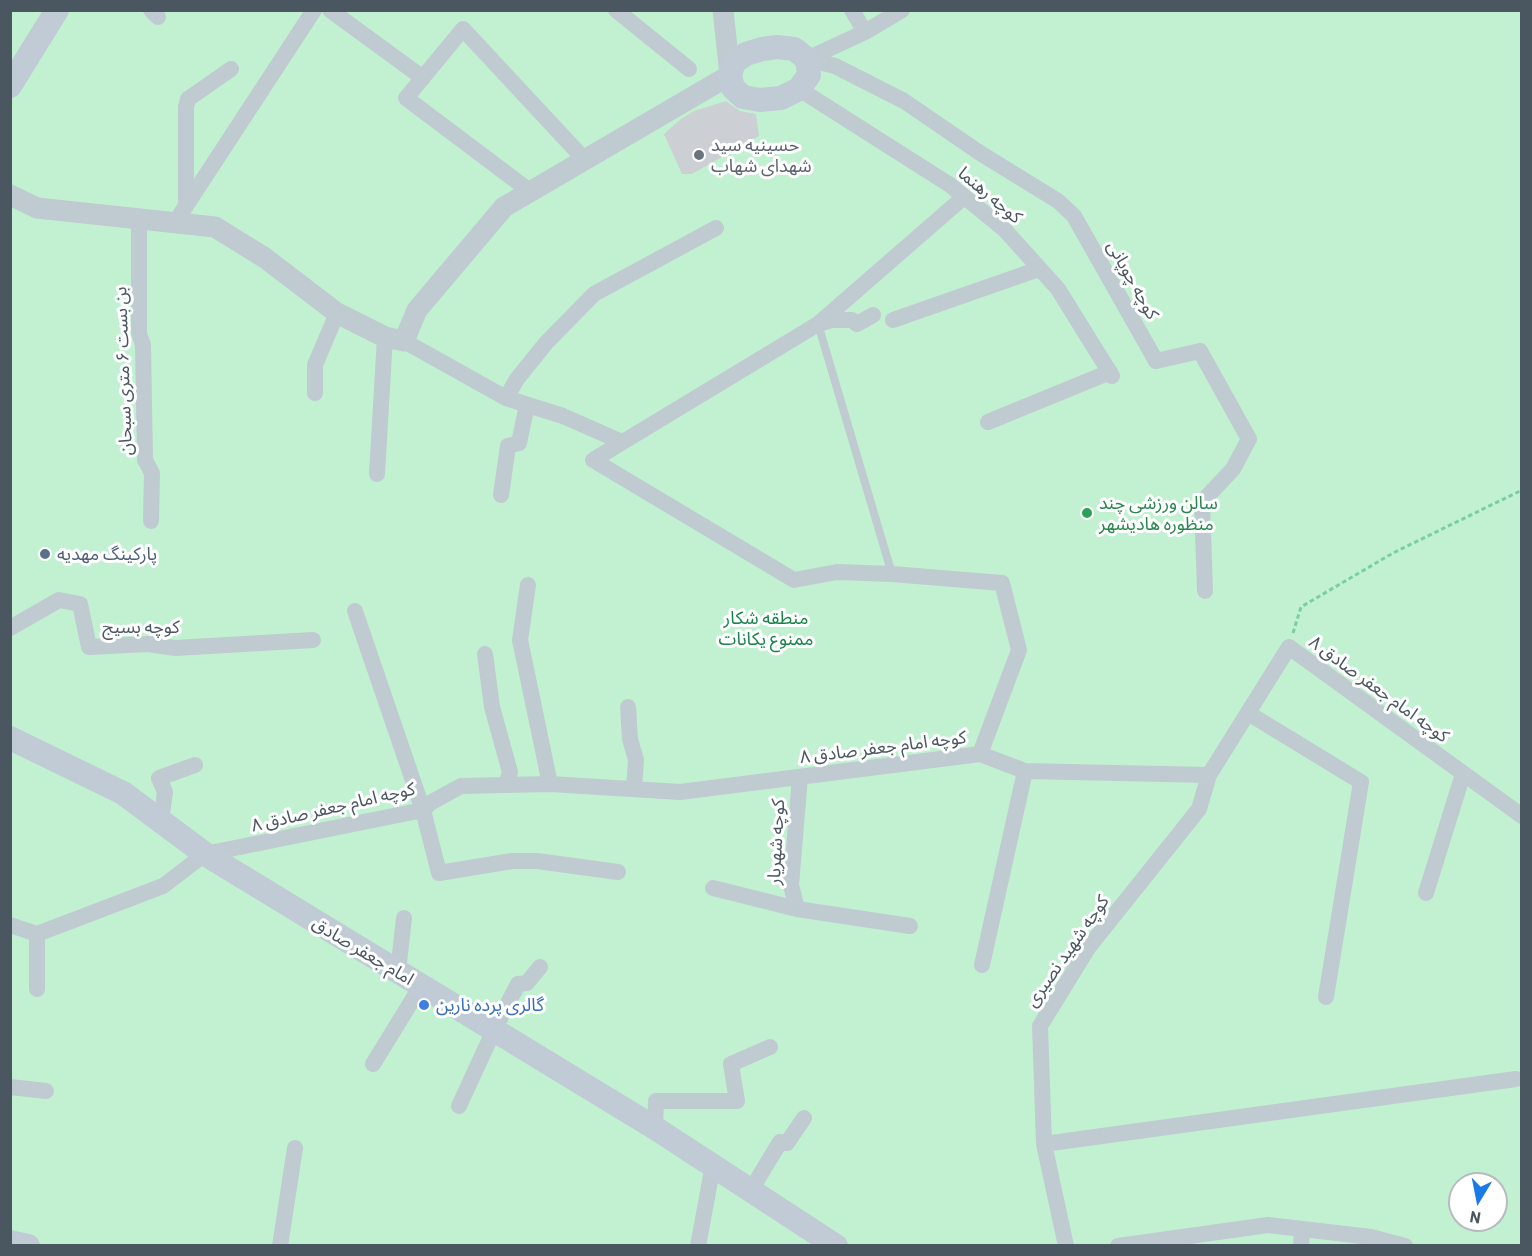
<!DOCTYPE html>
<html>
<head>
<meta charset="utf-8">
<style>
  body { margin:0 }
  #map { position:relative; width:1532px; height:1256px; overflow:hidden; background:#f4f2f2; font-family:Barlow,sans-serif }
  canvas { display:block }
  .frame { position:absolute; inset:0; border:12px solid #4a5660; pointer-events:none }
  .north { position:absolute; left:1448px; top:1172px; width:60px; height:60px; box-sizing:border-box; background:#fff; border:2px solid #b7bbbf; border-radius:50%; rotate:190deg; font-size:16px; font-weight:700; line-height:24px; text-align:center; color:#4a5660 }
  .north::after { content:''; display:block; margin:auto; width:21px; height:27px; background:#1a7be7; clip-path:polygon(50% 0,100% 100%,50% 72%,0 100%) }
</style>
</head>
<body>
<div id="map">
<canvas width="1532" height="1256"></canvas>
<div class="frame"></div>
<div class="north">N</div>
</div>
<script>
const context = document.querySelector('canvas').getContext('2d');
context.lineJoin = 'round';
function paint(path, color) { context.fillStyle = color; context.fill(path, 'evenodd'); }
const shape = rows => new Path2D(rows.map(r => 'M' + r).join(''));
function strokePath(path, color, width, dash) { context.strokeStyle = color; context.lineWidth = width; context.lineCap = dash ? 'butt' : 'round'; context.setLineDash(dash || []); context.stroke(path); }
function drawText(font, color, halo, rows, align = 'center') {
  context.font = font + ' Barlow,"Noto Sans Arabic",sans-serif'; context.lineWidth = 6; context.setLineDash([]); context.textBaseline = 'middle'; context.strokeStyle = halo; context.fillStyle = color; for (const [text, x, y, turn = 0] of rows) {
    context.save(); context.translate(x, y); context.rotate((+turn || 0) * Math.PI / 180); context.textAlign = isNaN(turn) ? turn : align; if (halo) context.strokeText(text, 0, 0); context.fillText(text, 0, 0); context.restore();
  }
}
const green = shape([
  [10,11,1521,11,1521,1245,11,1245],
  [1460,1184,1496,1184,1496,1220,1460,1220]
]);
const building = shape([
  [726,101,740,111,756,114,759,136,692,174,682,174,664,134,681,119,694,111]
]);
const path = shape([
  [1293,633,1301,607,1393,553,1522,490]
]);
const service = shape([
  [818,324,892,574]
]);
const minor = shape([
  [151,10,158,17],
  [330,10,423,78],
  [616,10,689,69],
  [852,10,865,32],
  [807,59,835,66,904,101,980,153,1058,201,1074,216,1156,361,1200,351,1249,439,1233,469,1202,502,1205,591],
  [807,59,865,32,902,10],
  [799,89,950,185,1004,229,1058,289,1112,376],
  [531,192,406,98,463,29,584,159],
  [186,203,186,107,188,99,231,69],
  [139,218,139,333,143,345,145,460,152,473,151,521],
  [176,221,314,10],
  [873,315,857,324,852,320,832,320,818,324,593,460,794,580,837,572,892,574,1002,583,1019,650,980,754],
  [893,320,1039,269],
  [818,324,964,197],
  [404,341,506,398,563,416,622,442],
  [315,393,315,365,337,313],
  [506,398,517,379,546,343,594,294,716,228],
  [988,422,1110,372],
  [377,474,385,337],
  [501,495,508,446,519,443,527,405],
  [528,585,520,640,550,784],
  [355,611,423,810,439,873,512,861,537,861,618,872],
  [10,628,59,600,80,604,89,647,148,644,175,648,313,640],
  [485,654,492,707,510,772,506,785],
  [628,707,630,739,636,760,634,789],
  [1248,713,1361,782,1326,997],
  [161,822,165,792,159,778,195,765],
  [713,888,797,909,910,926],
  [1426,893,1463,774],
  [797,909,791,885,800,777],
  [10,925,37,934,163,886,205,854,423,810,430,803,461,786,550,784,680,792,980,754,1025,771,1209,775,1289,647,1522,816],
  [37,934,37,989],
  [982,965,1025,771],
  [398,972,404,918],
  [373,1064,421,986],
  [10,1087,46,1091],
  [459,1106,494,1030,518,984,527,983,540,967],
  [655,1128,656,1101,737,1101,731,1064,770,1047],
  [1044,1144,1516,1079],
  [751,1190,780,1142,787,1143,804,1118],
  [280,1246,295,1148],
  [698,1246,713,1165],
  [1066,1246,1044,1144,1040,1026,1088,948,1199,809,1209,775],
  [1118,1246,1268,1225,1371,1237,1405,1246],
  [1301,1246,1302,1229]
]);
const tertiary = shape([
  [10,195,37,208,215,227,265,258,337,313,385,337,404,341,417,310,504,207,730,75,723,10]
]);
const secondary = shape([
  [777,47,794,49,807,59,809,75,799,89,781,98,760,100,743,97,733,88,730,75,734,62,746,54,762,49,777,47],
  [10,86,57,10],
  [10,738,123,793,205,854,655,1128,836,1246],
  [10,1242,28,1246]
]);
const markers = [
  [699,155,6,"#6b7280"],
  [1087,513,6,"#2e9e5b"],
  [45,554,6,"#5c6f8a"],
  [424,1005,6,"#3f7fe0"]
];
const worshipNames = [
  ["حسینیه سید",711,145],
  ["شهدای شهاب",711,166]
];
const streetNames = [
  ["کوچه رهنما",990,195,40],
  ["کوچه چوپانی",1133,280,61],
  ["بن بست ۶ متری سبحان",123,371,-92],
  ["کوچه بسیج",141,627],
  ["کوچه امام جعفر صادق ۸",1379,689,36],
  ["کوچه امام جعفر صادق ۸",883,747,-7],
  ["کوچه امام جعفر صادق ۸",333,807,-13],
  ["کوچه شهریار",776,842,-87],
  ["امام جعفر صادق",363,951,31],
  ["کوچه شهید نصیری",1067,951,-55]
];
const leisureNames = [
  ["سالن ورزشی چند",1099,503],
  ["منظوره هادیشهر",1099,524]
];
const serviceNames = [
  ["پارکینگ مهدیه",57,554]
];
const parkNames = [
  ["منطقه شکار",766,618],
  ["ممنوع یکانات",766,639]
];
const shopNames = [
  ["گالری پرده نارین",436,1005]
];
paint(green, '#c2f1d2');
paint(building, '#cccfd4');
strokePath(path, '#79cfa2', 3, [4.5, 3]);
strokePath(service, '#c0cad1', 8);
strokePath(minor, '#c0cad1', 16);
strokePath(tertiary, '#c0cad1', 21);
strokePath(secondary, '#c0cbd5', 24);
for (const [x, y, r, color] of markers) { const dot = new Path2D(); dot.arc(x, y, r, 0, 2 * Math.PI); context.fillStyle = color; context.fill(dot); strokePath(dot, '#fff', 2); }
drawText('18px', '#5b616d', '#fff', worshipNames, 'left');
drawText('18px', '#4a5660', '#fff', streetNames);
drawText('18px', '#27864d', '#fff', leisureNames, 'left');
drawText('18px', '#4e5e75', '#fff', serviceNames, 'left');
drawText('18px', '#17844a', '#fff', parkNames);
drawText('18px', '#366cbe', '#fff', shopNames, 'left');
</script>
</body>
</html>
